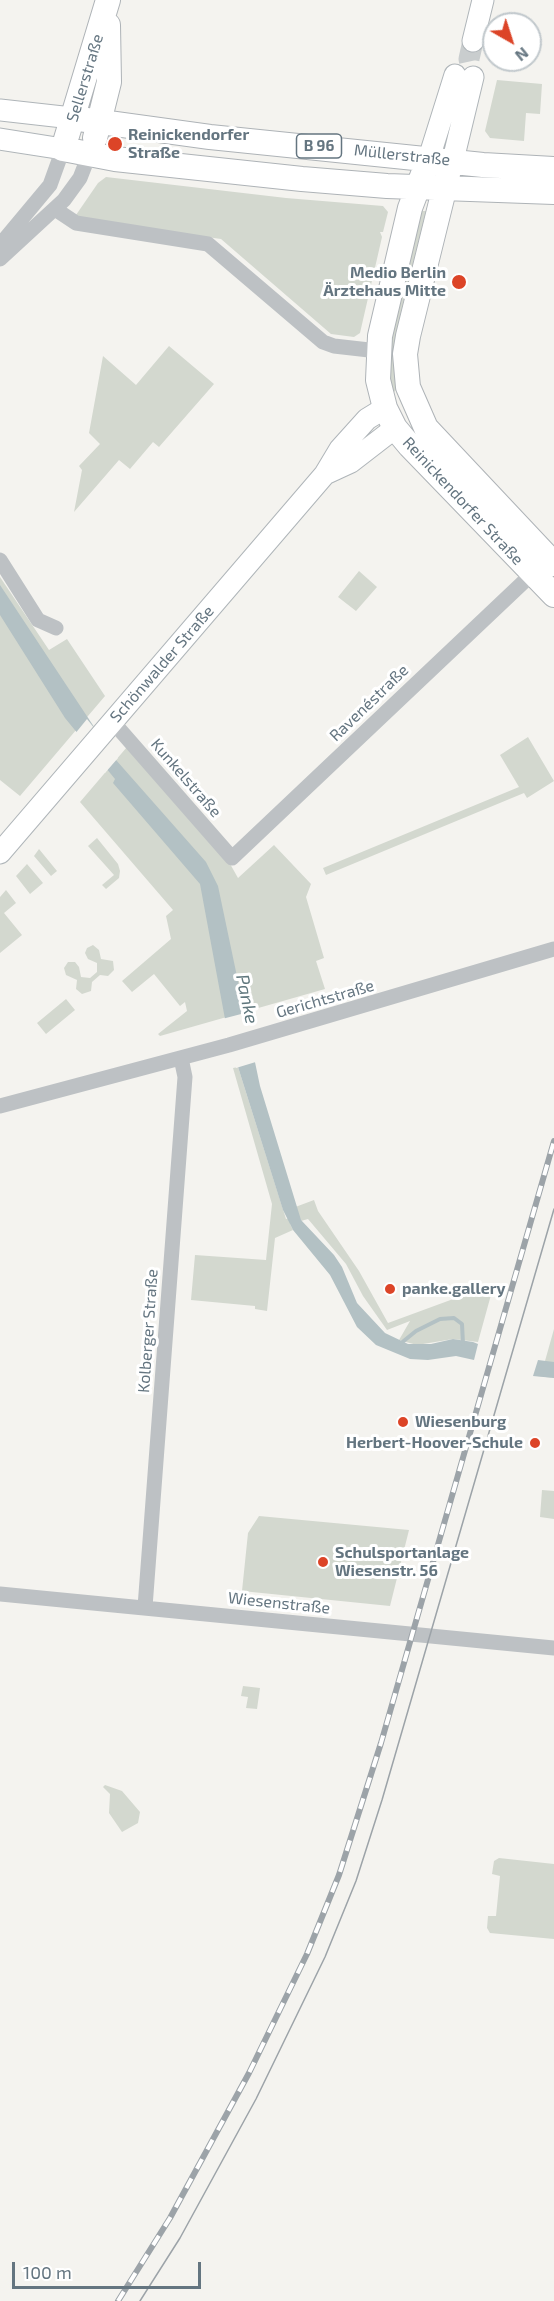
<!DOCTYPE html>
<html>
<head>
<meta charset="utf-8">
<style>
  body { margin:0 }
  #map { position:relative; width:554px; height:2301px; overflow:hidden; background:#f4f3ef; font-family:"Exo 2",sans-serif }
  canvas { display:block }
  .north { position:absolute; left:482px; top:12px; width:60px; height:60px; box-sizing:border-box; background:#fff; border:2px solid #c1c8cc; border-radius:50%; rotate:141deg; font-size:16px; font-weight:700; line-height:24px; text-align:center; color:#647580 }
  .north::after { content:''; display:block; margin:auto; width:21px; height:27px; background:#dc4427; clip-path:polygon(50% 0,100% 100%,50% 72%,0 100%) }
  .scale { position:absolute; left:12px; top:2262px; width:189px; height:27px; box-sizing:border-box; border:3px solid #647580; border-top:0; padding-left:8px; font-size:18px; line-height:21px; white-space:nowrap; color:#647580; -webkit-text-stroke:4px #fff; paint-order:stroke }
</style>
</head>
<body>
<div id="map">
<canvas width="554" height="2301"></canvas>
<div class="north">N</div>
<div class="scale">100 m</div>
</div>
<script>
const context = document.querySelector('canvas').getContext('2d');
context.lineJoin = 'round';
function paint(path, color) { context.fillStyle = color; context.fill(path, 'evenodd'); }
const shape = rows => new Path2D(rows.map(r => 'M' + r).join(''));
function strokePath(path, color, width, dash) { context.strokeStyle = color; context.lineWidth = width; context.lineCap = dash ? 'butt' : 'round'; context.setLineDash(dash || []); context.stroke(path); }
function drawText(font, color, halo, rows, align = 'center') {
  context.font = font + ' "Exo 2",sans-serif'; context.lineWidth = 6; context.setLineDash([]); context.textBaseline = 'middle'; context.strokeStyle = halo; context.fillStyle = color; for (const [text, x, y, turn = 0] of rows) {
    context.save(); context.translate(x, y); context.rotate((+turn || 0) * Math.PI / 180); context.textAlign = isNaN(turn) ? turn : align; if (halo) context.strokeText(text, 0, 0); context.fillText(text, 0, 0); context.restore();
  }
}
const green = shape([
  [497,80,542,84,540,114,526,113,524,141,490,138,485,131],
  [106,177,286,198,383,206,388,212,383,232,380,232,382,237,360,333,354,337,331,334,221,239,78,219,76,215,98,183],
  [421,211,426,211,401,312,397,342,398,388,393,393,389,378,389,350,395,310],
  [169,346,214,384,159,447,153,442,130,469,119,460,74,512,82,470,79,466,100,444,89,433,103,356,136,385],
  [359,571,377,587,356,611,338,597],
  [0,577,49,650,67,639,105,696,20,796,0,780],
  [528,737,554,781,527,798,524,793,326,875,323,868,519,787,500,755],
  [127,747,229,862,238,878,274,845,311,884,306,897,324,958,316,961,325,989,160,1036,158,1034,187,1011,185,1002,180,1006,154,974,132,992,122,981,171,939,166,916,173,910,80,802],
  [97,838,118,864,120,871,119,878,106,889,102,885,114,875,88,846],
  [39,849,57,871,51,876,34,856],
  [27,864,43,883,30,894,16,876],
  [6,890,16,903,4,913,22,935,0,953,0,897],
  [93,945,99,950,101,959,113,961,114,970,108,976,100,975,92,982,91,991,82,994,76,989,77,980,66,975,64,968,68,962,75,962,79,967,81,977,90,978,97,972,97,963,88,959,85,953,87,948],
  [66,999,75,1010,46,1034,37,1023],
  [238,1067,286,1219,293,1217,290,1209,314,1200,318,1211,359,1271,388,1323,494,1284,478,1342,453,1339,417,1345,399,1340,410,1321,387,1330,363,1296,346,1264,308,1219,290,1224,293,1230,275,1238,267,1311,255,1309,255,1306,191,1300,195,1255,266,1260,272,1204,233,1068],
  [554,1329,554,1378,537,1376,545,1361],
  [542,1490,554,1491,554,1519,540,1517],
  [259,1516,409,1530,390,1606,242,1591,248,1533],
  [243,1686,260,1688,257,1709,246,1708,248,1697,241,1696],
  [105,1785,122,1791,140,1812,138,1823,122,1832,109,1813,110,1794,103,1787],
  [499,1858,554,1864,554,1939,490,1933,487,1928,488,1916,496,1916,500,1876,492,1874,494,1861]
]);
const water = shape([
  [0,585,116,760,206,862,218,886,260,1086,301,1220,334,1255,342,1267,357,1303,385,1333,408,1344,431,1344,453,1339,473,1342,478,1344,474,1360,456,1356,428,1360,410,1359,376,1345,357,1327,330,1275,293,1230,283,1210,238,1067,225,1019,200,884,113,783,115,779,65,718,0,615],
  [538,1360,554,1362,554,1378,533,1376]
]);
const pier = shape([
  [87,719,118,758,105,773,74,735],
  [245,1013,259,1061,236,1068,222,1019]
]);
const stream = shape([
  [400,1344,416,1331,440,1319,454,1318,462,1324,463,1344]
]);
const secondaryTunnel = shape([
  [473,41,469,59,473,77]
]);
const street = shape([
  [55,209,76,223,208,244,323,342,334,346,378,351],
  [0,245,50,185,63,149],
  [0,259,64,200,80,178,89,155],
  [0,560,38,620,56,628],
  [113,722,232,858,532,574],
  [0,1106,229,1045,554,949],
  [0,1594,554,1648],
  [145,1607,185,1077,181,1058]
]);
const secondary = shape([
  [473,41,483,0],
  [0,110,72,118],
  [0,139,63,149],
  [429,158,455,75],
  [453,160,473,77],
  [325,474,351,462,395,428],
  [0,853,325,474,340,449,367,419,385,408]
]);
const primary = shape([
  [108,0,63,149,115,159,302,179,387,186,554,192],
  [72,118,210,137,483,165,554,169],
  [95,138,109,82,108,25],
  [429,158,410,208,380,336,378,380,385,408,395,428,410,446,554,595],
  [448,174,408,336,405,354,408,387,426,428,554,564]
]);
const tram = shape([
  [140,2301,180,2238,256,2099,325,1957,356,1881,382,1800,554,1209]
]);
const rail = shape([
  [118,2301,170,2218,249,2073,307,1954,339,1875,381,1743,554,1141]
]);
const markers = [
  [115,144,8,"#dc4427"],
  [459,282,8,"#dc4427"],
  [390,1289,6,"#dc4427"],
  [403,1422,6,"#dc4427"],
  [535,1443,6,"#dc4427"],
  [323,1562,6,"#dc4427"]
];
const shields = [
  [319,146,45]
];
const shieldNames = [
  ["B 96",319,146]
];
const streetNames = [
  ["Sellerstraße",85,78,-73],
  ["Müllerstraße",402,155,6],
  ["Reinickendorfer Straße",463,501,47],
  ["Schönwalder Straße",162,664,-49],
  ["Ravenéstraße",369,703,-44],
  ["Kunkelstraße",186,778,49],
  ["Gerichtstraße",325,999,-16],
  ["Kolberger Straße",148,1331,-86],
  ["Wiesenstraße",279,1603,6]
];
const poiNames = [
  ["Reinickendorfer",128,135],
  ["Straße",128,153],
  ["Medio Berlin",446,273,"right"],
  ["Ärztehaus Mitte",446,291,"right"],
  ["panke.gallery",402,1289],
  ["Wiesenburg",415,1422],
  ["Herbert-Hoover-Schule",523,1443,"right"],
  ["Schulsportanlage",335,1553],
  ["Wiesenstr. 56",335,1571]
];
const waterNames = [
  ["Panke",247,999,78]
];
paint(green, '#d3d8cf');
paint(water, '#b3c1c4');
paint(pier, '#f4f3ef');
strokePath(stream, '#b3c1c4', 4);
strokePath(secondaryTunnel, '#c9cdce', 21, [21, 10]);
strokePath(secondary, '#afb5b9', 23);
strokePath(primary, '#aeb3b7', 26);
strokePath(street, '#bdc1c4', 15);
strokePath(secondary, '#fff', 21);
strokePath(primary, '#fff', 24);
strokePath(tram, '#9ca3a8', 1.5);
strokePath(rail, '#9ca3a8', 6);
strokePath(rail, '#fff', 4, [11]);
for (const [x, y, r, color] of markers) { const dot = new Path2D(); dot.arc(x, y, r, 0, 2 * Math.PI); context.fillStyle = color; context.fill(dot); strokePath(dot, '#fff', 2); }
for (const [x, y, w] of shields) { const box = new Path2D(); box.roundRect(x - w / 2, y - 12, w, 24, 4.5); context.fillStyle = '#fff'; context.fill(box); strokePath(box, '#647580', 1.5); }
drawText('bold 15px', '#647580', null, shieldNames);
drawText('16px', '#647580', '#fff', streetNames);
drawText('bold 16px', '#647580', '#fff', poiNames, 'left');
drawText('italic 18px', '#5f777d', '#fff', waterNames);
</script>
</body>
</html>
